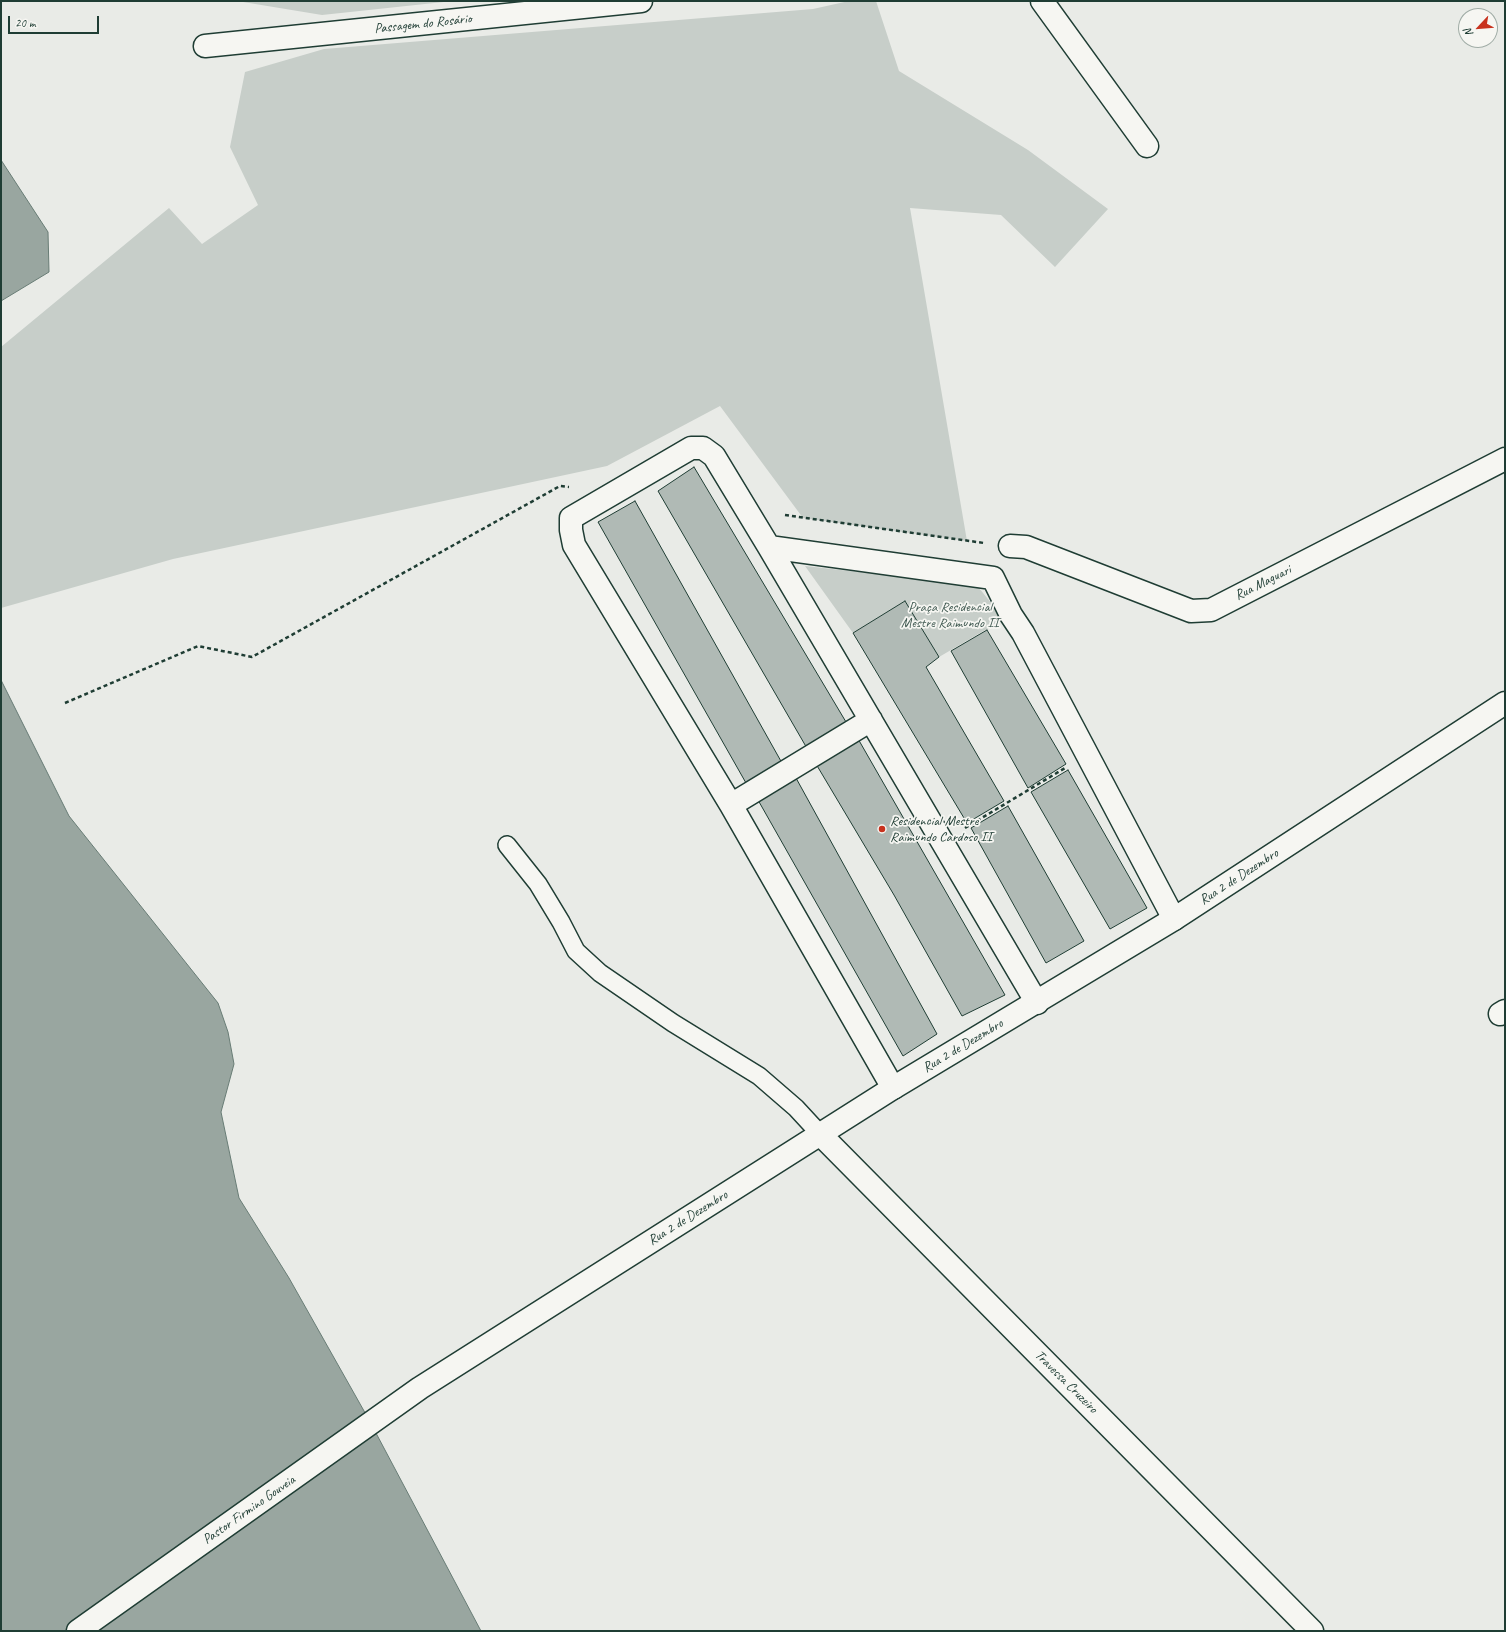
<!DOCTYPE html>
<html>
<head>
<meta charset="utf-8">
<style>
  body { margin:0 }
  #map { position:relative; width:1506px; height:1632px; overflow:hidden; background:#e9ebe7; font-family:Caveat,sans-serif }
  canvas { display:block }
  .frame { position:absolute; inset:0; border:2px solid #1f3d34; pointer-events:none }
  .north { position:absolute; left:1458px; top:8px; width:40px; height:40px; box-sizing:border-box; background:#f6f6f2; border:1px solid #a0aca6; border-radius:50%; rotate:244deg; font-size:11px; font-weight:700; line-height:16px; text-align:center; color:#1f3d34 }
  .north::after { content:''; display:block; margin:auto; width:14px; height:18px; background:#c8321e; clip-path:polygon(50% 0,100% 100%,50% 72%,0 100%) }
  .scale { position:absolute; left:8px; top:16px; width:91px; height:18px; box-sizing:border-box; border:2px solid #1f3d34; border-top:0; padding-left:5px; font-size:12px; line-height:14px; white-space:nowrap; color:#1f3d34; -webkit-text-stroke:3px #f6f6f2; paint-order:stroke }
</style>
</head>
<body>
<div id="map">
<canvas width="1506" height="1632"></canvas>
<div class="frame"></div>
<div class="north">N</div>
<div class="scale">20 m</div>
</div>
<script>
const context = document.querySelector('canvas').getContext('2d');
context.lineJoin = 'round';
function paint(path, color) { context.fillStyle = color; context.fill(path, 'evenodd'); }
const shape = rows => new Path2D(rows.map(r => 'M' + r).join(''));
function strokePath(path, color, width, dash) { context.strokeStyle = color; context.lineWidth = width; context.lineCap = dash ? 'butt' : 'round'; context.setLineDash(dash || []); context.stroke(path); }
function drawText(font, color, halo, rows, align = 'center') {
  context.font = font + ' Caveat,sans-serif'; context.lineWidth = 3.5; context.setLineDash([]); context.textBaseline = 'middle'; context.strokeStyle = halo; context.fillStyle = color; for (const [text, x, y, turn = 0] of rows) {
    context.save(); context.translate(x, y); context.rotate((+turn || 0) * Math.PI / 180); context.textAlign = isNaN(turn) ? turn : align; if (halo) context.strokeText(text, 0, 0); context.fillText(text, 0, 0); context.restore();
  }
}
const green = shape([
  [237,1,453,1,322,15],
  [849,1,876,1,899,71,1028,150,1108,209,1055,267,1001,215,910,208,967,541,803,518,720,406,607,466,173,559,1,608,1,347,169,208,202,244,258,205,230,147,245,72,324,49,813,9],
  [805,566,895,576,979,588,1004,619,939,657,905,601,853,633]
]);
const water = shape([
  [1,160,48,232,49,272,1,301,1,160],
  [1,680,69,816,218,1003,228,1032,234,1064,221,1112,239,1198,289,1278,368,1418,481,1631,1,1631,1,680]
]);
const building = shape([
  [694,467,849,727,808,750,658,491,694,467],
  [635,501,782,763,746,783,598,522,635,501],
  [905,601,939,657,926,667,1004,801,967,823,853,633,905,601],
  [987,630,1066,764,1028,788,951,651,987,630],
  [857,737,1005,995,962,1016,894,895,816,764,857,737],
  [1068,770,1147,908,1110,929,1031,792,1068,770],
  [796,778,937,1034,903,1056,758,800,796,778],
  [1008,806,1084,941,1046,963,971,828,1008,806]
]);
const path = shape([
  [785,515,984,543],
  [65,703,198,646,252,657,560,486,569,487],
  [965,828,1065,768]
]);
const lane = shape([
  [507,845,538,884,561,922,576,951,600,973,673,1023,759,1076,796,1108,820,1134]
]);
const street = shape([
  [1042,1,1147,146],
  [205,46,641,1],
  [1010,546,1026,547,1191,611,1211,610,1505,459],
  [769,547,993,578,1011,615,1023,633,1174,919],
  [731,805,871,720],
  [1500,1014,1505,1011],
  [893,1088,731,805,574,545,571,530,571,518,691,448,703,448,714,456,769,547,1037,1003]
]);
const secondary = shape([
  [820,1134,1312,1631],
  [78,1631,420,1388,893,1088,1174,919,1505,703]
]);
const markers = [
  [882,829,4,"#c8321e"]
];
const streetNames = [
  ["Passagem do Rosário",423,24,-6],
  ["Rua Maguari",1263,583,-27],
  ["Rua 2 de Dezembro",1239,877,-33],
  ["Rua 2 de Dezembro",963,1046,-31],
  ["Rua 2 de Dezembro",688,1218,-32],
  ["Travessa Cruzeiro",1066,1382,45],
  ["Pastor Firmino Gouveia",249,1510,-35]
];
const parkNames = [
  ["Praça Residencial",950,607],
  ["Mestre Raimundo II",950,623]
];
const poiNames = [
  ["Residencial Mestre",890,821],
  ["Raimundo Cardoso II",890,837]
];
paint(green, '#c7cec9');
paint(water, '#99a6a0');
strokePath(water, '#687c75', 1);
paint(building, '#b0bab5');
strokePath(building, '#1f3d34', 1);
strokePath(lane, '#1f3d34', 20);
strokePath(street, '#1f3d34', 25);
strokePath(secondary, '#1f3d34', 25);
strokePath(path, '#1f3d34', 2.5, [4, 3]);
strokePath(lane, '#f6f6f2', 17);
strokePath(street, '#f6f6f2', 22);
strokePath(secondary, '#f6f6f2', 22);
for (const [x, y, r, color] of markers) { const dot = new Path2D(); dot.arc(x, y, r, 0, 2 * Math.PI); context.fillStyle = color; context.fill(dot); strokePath(dot, '#f6f6f2', 1.5); }
drawText('14px', '#1f3d34', '#f6f6f2', streetNames);
drawText('14px', '#415a52', '#f6f6f2', parkNames);
drawText('14px', '#1f3d34', '#f6f6f2', poiNames, 'left');
</script>
</body>
</html>
